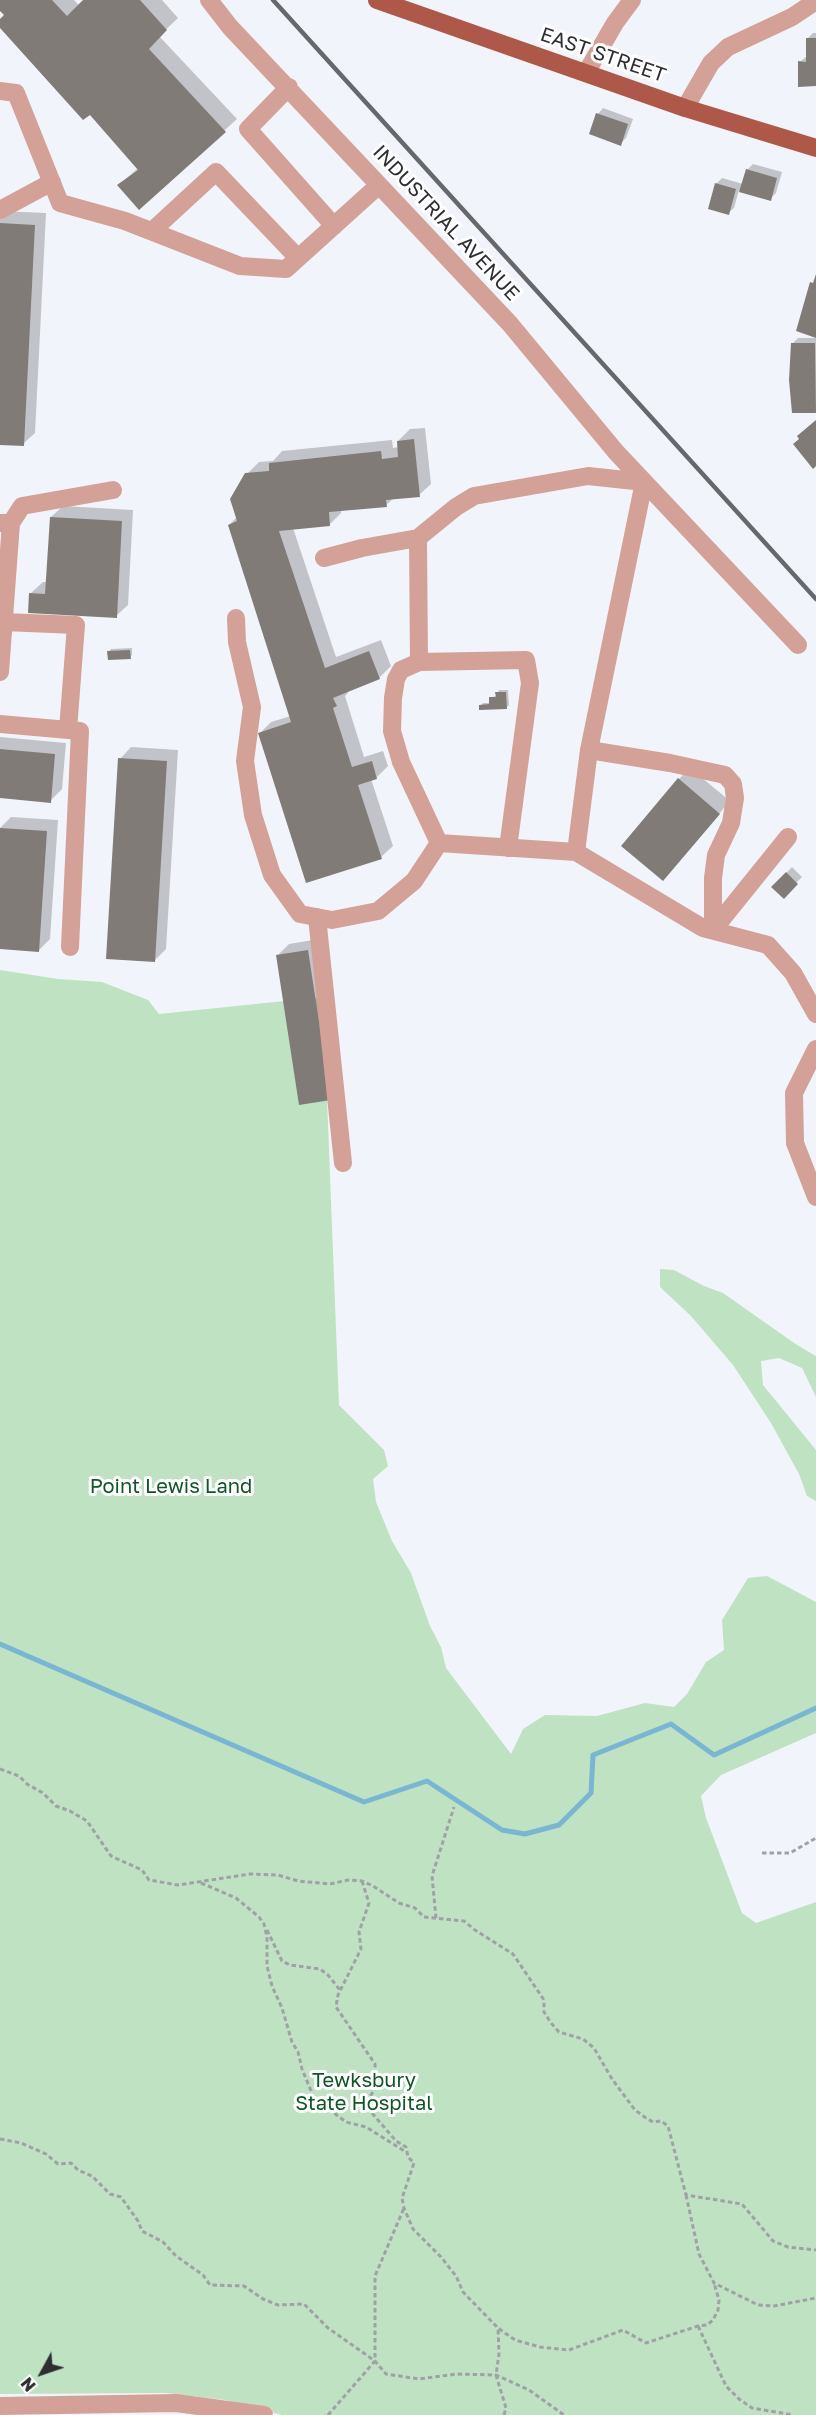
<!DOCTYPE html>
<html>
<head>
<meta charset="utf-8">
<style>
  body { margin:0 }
  #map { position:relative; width:816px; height:2415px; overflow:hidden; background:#f2f4fb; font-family:"Golos Text",sans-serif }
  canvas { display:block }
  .north { position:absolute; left:12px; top:2343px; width:60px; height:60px; -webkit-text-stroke:4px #fff; paint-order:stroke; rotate:230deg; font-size:16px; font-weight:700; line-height:24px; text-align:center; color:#2d2e30 }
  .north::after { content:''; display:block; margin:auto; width:21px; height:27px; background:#2d2e30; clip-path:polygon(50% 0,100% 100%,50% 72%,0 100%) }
</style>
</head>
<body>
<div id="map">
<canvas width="816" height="2415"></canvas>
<div class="north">N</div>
</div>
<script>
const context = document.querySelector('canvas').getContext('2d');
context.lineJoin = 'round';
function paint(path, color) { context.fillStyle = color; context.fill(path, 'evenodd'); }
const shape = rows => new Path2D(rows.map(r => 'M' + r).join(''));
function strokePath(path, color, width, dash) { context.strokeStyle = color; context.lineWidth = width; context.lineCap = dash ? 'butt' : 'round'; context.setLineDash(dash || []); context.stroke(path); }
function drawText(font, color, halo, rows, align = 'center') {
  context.font = font + ' "Golos Text",sans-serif'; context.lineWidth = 6; context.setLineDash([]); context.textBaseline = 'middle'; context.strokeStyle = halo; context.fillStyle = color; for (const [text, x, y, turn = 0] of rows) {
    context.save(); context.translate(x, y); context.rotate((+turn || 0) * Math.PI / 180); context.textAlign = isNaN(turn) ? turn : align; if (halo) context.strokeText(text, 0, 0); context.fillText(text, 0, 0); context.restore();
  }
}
const green = shape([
  [0,970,58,979,102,982,148,1000,159,1014,323,997,339,1405,384,1450,388,1466,373,1479,376,1502,392,1541,411,1573,430,1626,441,1647,446,1668,511,1754,523,1729,545,1715,597,1716,645,1703,674,1707,687,1694,706,1662,724,1650,722,1620,748,1578,767,1576,816,1602,816,1733,721,1775,701,1796,706,1818,742,1913,756,1923,816,1902,816,2415,282,2415,225,2400,166,2393,0,2394],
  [660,1269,674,1270,704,1286,723,1293,797,1345,816,1356,816,1397,802,1368,779,1358,761,1361,763,1385,816,1450,816,1501,807,1496,799,1474,771,1423,733,1365,691,1316,660,1287]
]);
const shadow = shape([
  [0,0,74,0,79,5,85,0,162,0,178,18,159,36,237,119,139,208,119,185,138,168,91,113,0,26,0,21,6,15,0,9],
  [813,33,816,33,816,85,800,62,807,56,807,39],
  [603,108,633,119,626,138,620,144,598,114],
  [753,164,782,172,776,193,770,199,739,190,734,208,728,213,716,184,722,178,743,184,747,170],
  [0,211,46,213,35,433,23,444,0,443],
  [798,338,816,338,816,411,792,344],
  [425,428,431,484,419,495,394,498,386,505,341,510,341,513,330,524,293,528,336,657,381,640,391,666,379,678,347,691,348,693,345,696,364,757,383,751,388,766,376,778,371,779,393,846,381,857,259,734,271,722,291,716,229,525,237,517,247,474,259,462,273,461,282,451,392,440,393,448,399,447,398,441,410,429],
  [63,506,133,510,128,605,116,616,31,593,43,582,47,582,51,517],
  [132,648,132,655,130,657,109,652,111,649],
  [499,690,508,690,509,705,506,708,480,706,483,703,491,703,491,698,497,695],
  [0,737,66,743,62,789,50,801,0,797],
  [131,747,178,750,166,949,154,961,120,759],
  [690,768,730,801,663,879,679,779],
  [11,817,58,820,50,939,38,951,0,948,0,828],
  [792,867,802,877,783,896,773,887],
  [319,939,342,1087,277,956,289,944]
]);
const stream = shape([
  [0,1644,364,1802,427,1781,502,1830,525,1834,559,1825,591,1793,593,1755,671,1724,714,1755,816,1708]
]);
const building = shape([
  [0,0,52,0,67,16,83,0,140,0,167,30,149,49,226,132,139,210,117,185,138,170,90,115,83,120,0,28,0,19,4,15,0,11],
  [806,38,816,38,816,86,798,87,798,61,806,62],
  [596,113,628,124,621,146,589,134],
  [746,169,777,178,771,201,739,192],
  [715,183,736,189,729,215,708,209],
  [0,223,35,225,24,446,0,445],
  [816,274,816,338,796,331,810,282,813,283],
  [791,343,815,343,816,413,792,413,789,380],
  [816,420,816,466,813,469,793,444,799,439,797,436],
  [414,439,420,497,386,500,387,507,329,512,330,526,279,531,325,668,369,651,380,679,333,698,337,706,333,708,352,767,372,761,377,779,358,785,382,859,306,883,258,733,291,722,228,525,237,521,230,499,245,473,269,471,269,463,381,451,382,459,398,457,397,441],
  [50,517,122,521,117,618,28,613,29,593,45,594],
  [130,650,131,659,108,660,107,651],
  [495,692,506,692,507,709,479,710,479,705,489,704,489,697,496,697],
  [0,749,55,754,51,803,0,798],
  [118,758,167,761,155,962,106,959],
  [678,778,720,814,663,881,621,846],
  [0,828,47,831,39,952,0,949],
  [786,872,798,884,784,899,771,887],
  [308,950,331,1100,299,1105,276,955]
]);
const path = shape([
  [0,1769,19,1776,27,1784,43,1793,56,1806,70,1811,87,1821,111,1856,142,1870,149,1880,178,1885,250,1874,278,1875,298,1881,330,1884,348,1880,362,1881,373,1886,399,1903,415,1908,424,1917,464,1921,475,1930,513,1954,544,2000,544,2012,551,2023,559,2032,583,2039,594,2048,612,2079,635,2110,646,2118,653,2122,661,2121,668,2126,686,2195,742,2204,773,2241,788,2247,816,2250],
  [762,1853,790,1853,816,1838],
  [362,1881,369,1903,359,1932,361,1949,338,1995,336,2007,375,2064,376,2087,369,2098,372,2113,396,2141,406,2147,408,2157,414,2163,402,2198,404,2208,413,2229,441,2257,456,2276,463,2292,498,2328],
  [201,1883,236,1898,259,1917,264,1924,267,1937,267,1966,272,1986,282,2008,292,2042,298,2052,302,2069,314,2098,346,2122,366,2127,406,2152],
  [436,1918,432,1876,454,1807],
  [267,1930,282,1961,290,1965,320,1969,328,1975,340,1990],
  [0,2139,21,2143,46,2154,58,2164,71,2163,78,2170,92,2176,110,2194,121,2197,138,2221,142,2231,163,2242,176,2256,203,2275,210,2285,244,2286,263,2299,278,2305,304,2304,328,2328,375,2361,386,2374,419,2379,457,2374,496,2375,529,2390,564,2415],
  [686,2195,699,2254,714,2283,758,2305,774,2306,816,2298],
  [698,2326,726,2386,739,2399,752,2408,793,2415],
  [328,2415,375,2361,375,2276,404,2208],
  [504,2415,506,2408,496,2375,499,2354,498,2328,515,2340,540,2347,569,2350,623,2330,646,2343,698,2326,707,2325,713,2320,718,2310,719,2300,714,2283]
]);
const minor = shape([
  [209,0,230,27,510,324,616,452,798,645],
  [586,73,615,23,632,0],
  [289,87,248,129,334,226],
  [0,91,16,93,60,203,125,221,240,266,286,269,379,185],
  [685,108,711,63,728,47,792,17,816,1],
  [0,210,52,182],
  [152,231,216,172,298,258],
  [0,523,11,523,0,672],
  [11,523,22,506,113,490],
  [418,538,456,507,474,496,588,476,644,482],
  [324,558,362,548,418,538,419,662,526,660,530,683,508,848],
  [236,618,237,642,252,707,245,761,253,815,272,875,300,914,332,920,378,911,414,881,439,843],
  [4,622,76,625,68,730],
  [419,662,401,670,396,679,393,698,392,731,401,762,439,843],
  [0,724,80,731,70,947],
  [589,750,670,763,725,775,733,784,735,798,731,823,716,855,713,878,713,930],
  [439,843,576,852,589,750,644,482],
  [576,852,703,928,768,945,793,973,816,1014],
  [317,917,343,1163],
  [713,930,788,837],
  [816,1049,794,1093,795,1143,816,1197],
  [0,2406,176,2403,264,2415]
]);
const major = shape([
  [377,0,685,108,816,148]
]);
const rail = shape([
  [273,0,816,599]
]);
const streetNames = [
  ["EAST STREET",603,55,19],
  ["INDUSTRIAL AVENUE",446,223,47]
];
const parkNames = [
  ["Point Lewis Land",171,1487],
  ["Tewksbury",364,2081],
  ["State Hospital",364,2104]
];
paint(green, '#bfe2c3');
paint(shadow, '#0003');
strokePath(stream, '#7ab5d4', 5);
paint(building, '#807b76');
strokePath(path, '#9fa1a6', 3, [4.5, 3]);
strokePath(minor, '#d3a197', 18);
strokePath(major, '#ae5849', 18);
strokePath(rail, '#67686c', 4.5);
drawText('20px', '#2d2e30', '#fff', streetNames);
drawText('20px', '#0e5624', '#fff', parkNames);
</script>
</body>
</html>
